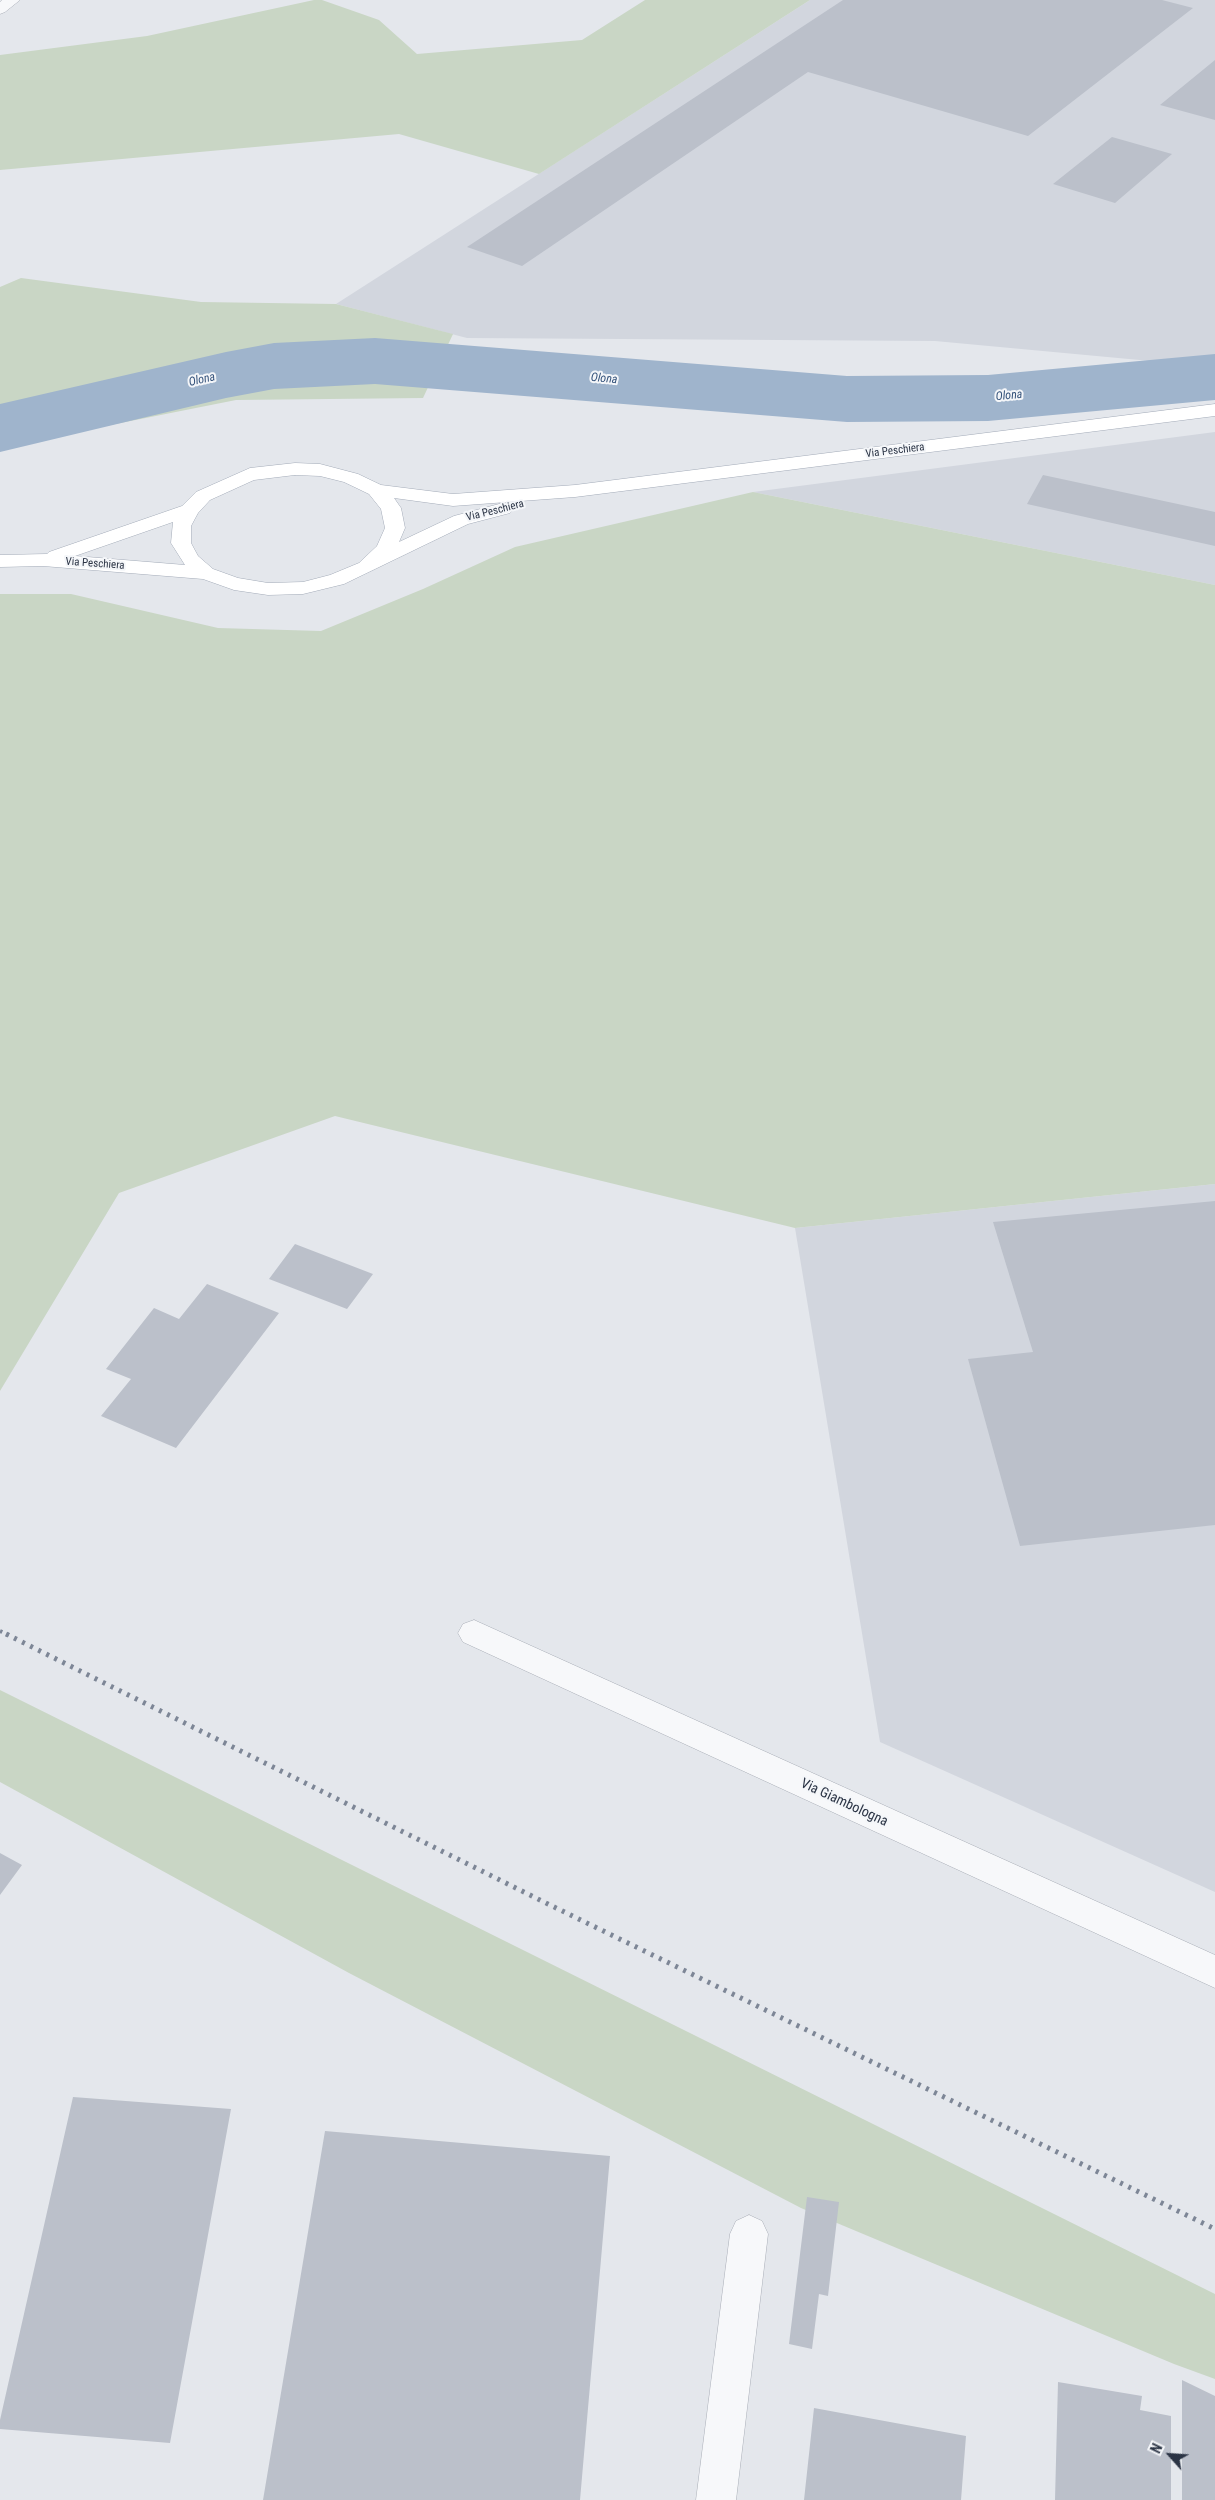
<!DOCTYPE html>
<html>
<head>
<meta charset="utf-8">
<style>
  body { margin:0 }
  #map { position:relative; width:1215px; height:2500px; overflow:hidden; background:#e4e7ec; font-family:"Roboto Condensed",sans-serif }
  canvas { display:block }
  .north { position:absolute; left:1145px; top:2430px; width:50px; height:50px; -webkit-text-stroke:4px #f4f6f9; paint-order:stroke; rotate:296deg; font-size:14px; font-weight:700; line-height:20px; text-align:center; color:#2b3445 }
  .north::after { content:''; display:block; margin:auto; width:18px; height:22px; background:#2b3445; clip-path:polygon(50% 0,100% 100%,50% 72%,0 100%) }
</style>
</head>
<body>
<div id="map">
<canvas width="1215" height="2500"></canvas>
<div class="north">N</div>
</div>
<script>
const context = document.querySelector('canvas').getContext('2d');
context.lineJoin = 'round';
function paint(path, color) { context.fillStyle = color; context.fill(path, 'evenodd'); }
const shape = rows => new Path2D(rows.map(r => 'M' + r).join(''));
function strokePath(path, color, width, dash) { context.strokeStyle = color; context.lineWidth = width; context.lineCap = dash ? 'butt' : 'round'; context.setLineDash(dash || []); context.stroke(path); }
function drawText(font, color, halo, rows, align = 'center') {
  context.font = font + ' "Roboto Condensed",sans-serif'; context.lineWidth = 4; context.setLineDash([]); context.textBaseline = 'middle'; context.strokeStyle = halo; context.fillStyle = color; for (const [text, x, y, turn = 0] of rows) {
    context.save(); context.translate(x, y); context.rotate((+turn || 0) * Math.PI / 180); context.textAlign = isNaN(turn) ? turn : align; if (halo) context.strokeText(text, 0, 0); context.fillText(text, 0, 0); context.restore();
  }
}
const built = shape([
  [810,0,1215,0,1215,367,935,341,467,338,336,304],
  [1215,432,1215,585,753,492],
  [1215,1184,1215,1892,880,1742,795,1228]
]);
const green = shape([
  [314,0,322,0,379,20,417,54,582,40,645,0,810,0,539,174,399,134,0,170,0,55,147,36],
  [21,278,201,302,336,304,453,334,423,398,236,400,0,447,0,287],
  [753,492,1215,585,1215,1184,795,1228,335,1116,119,1193,0,1391,0,594,71,594,218,628,321,631,423,589,515,547],
  [0,1690,1215,2294,1215,2379,1174,2364,801,2208,349,1973,0,1782]
]);
const river = shape([
  [375,338,847,376,988,375,1215,354,1215,400,988,421,847,422,375,384,274,389,226,398,0,452,0,404,226,352,274,343,375,338]
]);
const building = shape([
  [843,0,1162,0,1193,8,1028,136,808,72,522,266,467,247],
  [1215,60,1215,120,1160,105],
  [1112,137,1172,154,1115,203,1053,184],
  [1043,475,1215,512,1215,546,1027,504],
  [1215,1201,1215,1525,1020,1546,968,1359,1033,1352,993,1222],
  [295,1244,373,1274,347,1309,269,1279],
  [207,1284,279,1313,176,1448,101,1416,131,1379,106,1369,154,1308,179,1319],
  [0,1853,22,1865,0,1895],
  [73,2097,231,2109,170,2443,0,2429,0,2420],
  [325,2131,610,2156,580,2500,263,2500],
  [807,2197,839,2202,828,2296,819,2294,812,2349,789,2344],
  [1182,2380,1215,2396,1215,2500,1182,2500],
  [1058,2382,1142,2396,1140,2410,1171,2416,1171,2500,1055,2500],
  [814,2408,966,2436,961,2500,804,2500]
]);
const service = shape([
  [749,2215,762,2221,768,2234,736,2500,696,2500,730,2234,736,2221,749,2215]
]);
const minor = shape([
  [2,0,20,0,5,12,0,14,0,2,2,0],
  [474,1620,1215,1955,1215,1988,463,1642,458,1633,463,1624,474,1620]
]);
const primary = shape([
  [1215,404,1215,416,575,497,453,506,394,498,401,508,405,528,399,542,454,516,503,503,510,505,513,509,510,513,468,524,344,584,303,594,268,595,234,590,203,579,43,566,0,567,0,555,47,554,49,552,182,506,196,492,250,468,295,463,320,464,358,474,381,485,453,494,575,485,1215,404],
  [295,475,320,476,344,482,369,494,381,509,385,528,377,546,359,563,330,575,303,582,268,583,238,578,213,569,198,556,191,543,191,526,198,513,210,500,254,480,295,475],
  [173,522,171,543,185,565,75,556,173,522]
]);
const railFar1 = shape([
  [0,1631,9,1635]
]);
const rail = shape([
  [6,1634,550,1905,1215,2229]
]);
const farStreetnames = [
  ["Via Peschiera",895,451,-7],
  ["Via Peschiera",495,511,-14],
  ["Via Peschiera",95,564,4]
];
const farWaternames = [
  ["Olona",604,379,5],
  ["Olona",202,380,-13],
  ["Olona",1009,396,-5]
];
const streetNames = [
  ["Via Giambologna",844,1803,25]
];
paint(built, '#d2d6de');
paint(green, '#c9d6c5');
paint(river, '#9fb4cc');
paint(building, '#bbc0ca');
strokePath(service, '#a9aeb7', 1);
strokePath(minor, '#a9aeb7', 1);
strokePath(primary, '#a3abb8', 1);
paint(service, '#f7f8fa');
paint(minor, '#f7f8fa');
paint(primary, '#fff');
strokePath(railFar1, '#7d8696', 4, [2.5, 5]);
strokePath(rail, '#7d8696', 5, [3, 6]);
drawText('11px', '#2b3445', '#f4f6f9', farStreetnames);
drawText('italic 12px', '#34527a', '#f4f6f9', farWaternames);
drawText('14px', '#2b3445', '#f4f6f9', streetNames);
</script>
</body>
</html>
